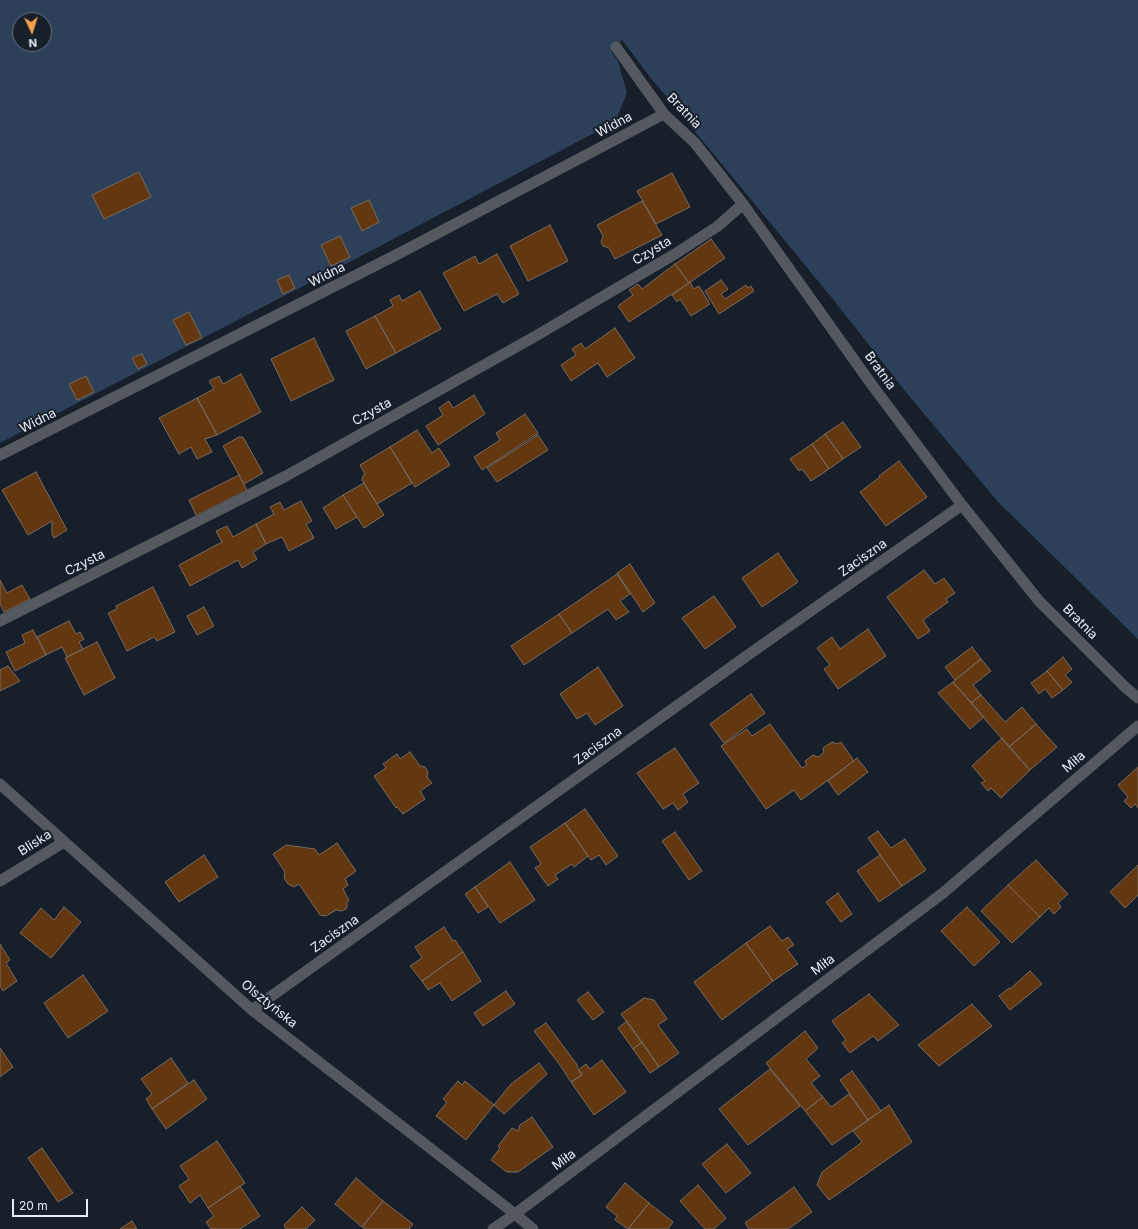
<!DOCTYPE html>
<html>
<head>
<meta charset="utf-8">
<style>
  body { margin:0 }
  #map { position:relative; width:1138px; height:1229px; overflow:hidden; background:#161f2a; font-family:Inter,sans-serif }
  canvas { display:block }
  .north { position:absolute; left:12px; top:12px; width:40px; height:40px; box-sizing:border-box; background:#161f2a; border:1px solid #6a727c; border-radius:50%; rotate:176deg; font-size:11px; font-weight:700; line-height:16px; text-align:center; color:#e8eef6 }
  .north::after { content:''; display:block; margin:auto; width:14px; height:18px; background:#fa9f50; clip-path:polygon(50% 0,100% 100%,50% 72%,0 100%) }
  .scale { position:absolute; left:12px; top:1199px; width:76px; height:18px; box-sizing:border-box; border:2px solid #e8eef6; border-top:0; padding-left:5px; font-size:12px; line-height:14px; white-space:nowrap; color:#e8eef6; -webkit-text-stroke:3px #161f2a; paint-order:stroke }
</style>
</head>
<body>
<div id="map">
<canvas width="1138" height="1229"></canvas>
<div class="north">N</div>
<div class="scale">20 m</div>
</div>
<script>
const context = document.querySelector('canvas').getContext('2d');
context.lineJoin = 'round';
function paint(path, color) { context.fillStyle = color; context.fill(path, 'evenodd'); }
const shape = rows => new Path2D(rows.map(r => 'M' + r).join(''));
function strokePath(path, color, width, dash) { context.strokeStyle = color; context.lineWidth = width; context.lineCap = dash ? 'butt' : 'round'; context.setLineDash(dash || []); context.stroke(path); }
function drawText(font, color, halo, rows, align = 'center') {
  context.font = font + ' Inter,sans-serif'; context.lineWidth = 4; context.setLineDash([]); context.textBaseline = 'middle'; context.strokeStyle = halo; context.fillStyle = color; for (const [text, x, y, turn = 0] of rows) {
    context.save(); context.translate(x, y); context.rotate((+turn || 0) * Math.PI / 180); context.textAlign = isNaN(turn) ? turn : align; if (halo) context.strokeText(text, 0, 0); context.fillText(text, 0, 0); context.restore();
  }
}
const green = shape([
  [0,0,1138,0,1138,639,998,502,905,391,832,298,650,77,622,40,611,51,618,61,627,93,615,122,344,265,0,443],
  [20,20,44,20,44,44,20,44]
]);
const building = shape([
  [139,172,151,197,104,219,92,195,139,172],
  [672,173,690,207,656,224,637,191,672,173],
  [369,200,379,222,362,231,351,208,369,200],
  [642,201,662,235,615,259,609,248,603,246,601,242,603,236,597,225,642,201],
  [550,225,568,261,528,281,510,246,550,225],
  [340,236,350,257,331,266,321,245,340,236],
  [711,239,725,258,689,283,675,264,711,239],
  [497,254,519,294,503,303,497,294,464,311,443,273,475,256,479,264,497,254],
  [675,264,689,283,629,322,618,306,633,295,629,290,638,284,642,289,675,264],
  [289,275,295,288,283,294,277,280,289,275],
  [721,280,728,289,721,294,725,299,746,285,748,288,751,286,754,291,719,314,705,291,721,280],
  [690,282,694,289,699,286,710,304,691,316,680,299,677,302,672,295,690,282],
  [420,291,441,329,396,353,375,316,393,306,390,300,399,295,402,301,420,291],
  [189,312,202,338,186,345,173,320,189,312],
  [375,316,396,353,366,369,346,331,375,316],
  [615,328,635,358,607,377,598,363,571,381,561,365,576,355,572,349,581,343,585,349,615,328],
  [314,338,334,380,291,401,271,359,314,338],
  [142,354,147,364,138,369,132,358,142,354],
  [241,374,261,412,217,435,197,398,214,389,209,381,219,376,223,384,241,374],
  [86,376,94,392,77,400,69,384,86,376],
  [474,395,485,414,438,445,426,426,443,415,439,408,449,401,453,408,474,395],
  [197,398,217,435,205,439,212,452,197,459,191,447,179,454,159,418,197,398],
  [525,414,538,433,482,470,474,457,500,440,496,433,525,414],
  [843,422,861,447,843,459,825,434,843,422],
  [417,430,432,453,439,448,450,465,415,487,390,447,417,430],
  [825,434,843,459,829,469,812,444,825,434],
  [538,435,548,450,497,482,487,468,538,435],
  [239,437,243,437,263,473,244,484,223,446,239,437],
  [812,444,829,469,811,481,802,469,799,471,790,459,812,444],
  [390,447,412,483,377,504,362,480,363,476,365,474,360,465,390,447],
  [899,461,927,497,886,526,860,492,880,477,879,476,899,461],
  [36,472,67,530,54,538,52,534,52,521,28,535,2,490,36,472],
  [239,475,248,492,197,517,189,500,239,475],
  [364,483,384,515,364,528,343,495,364,483],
  [343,495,357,517,336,529,323,508,343,495],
  [301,501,312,521,306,524,314,538,289,551,282,537,266,544,256,524,274,514,270,507,280,502,284,510,301,501],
  [256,524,266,544,253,552,257,559,242,568,238,560,190,586,179,565,222,542,216,531,227,526,233,537,256,524],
  [778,553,798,582,762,607,742,578,778,553],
  [630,564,655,603,643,612,617,573,630,564],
  [924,570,935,584,944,578,955,593,946,599,948,602,923,620,930,631,918,639,887,597,924,570],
  [617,574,630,594,620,601,629,612,616,620,608,609,572,633,559,614,617,574],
  [0,580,7,593,22,585,30,599,4,612,0,604,0,580],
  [153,587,175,632,157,641,154,637,127,651,108,613,117,609,116,606,153,587],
  [714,596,736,627,705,649,682,618,714,596],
  [204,607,214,626,197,635,187,616,204,607],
  [559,614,572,633,524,665,511,646,559,614],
  [69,621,76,634,80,632,84,639,79,642,83,649,67,657,62,647,46,655,37,637,69,621],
  [868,629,886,656,838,689,824,669,830,665,817,648,832,637,840,649,868,629],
  [33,630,46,655,15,671,6,652,25,643,22,635,33,630],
  [97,642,115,678,84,695,65,658,97,642],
  [972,647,981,659,955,680,945,667,972,647],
  [1063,657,1072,669,1065,675,1072,682,1063,690,1047,671,1063,657],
  [981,659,991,671,973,685,981,695,971,703,953,682,981,659],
  [8,666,20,681,0,691,0,670,8,666],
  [598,667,623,706,595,725,587,713,577,719,560,694,598,667],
  [1047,671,1063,690,1052,698,1045,689,1039,694,1031,683,1047,671],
  [953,682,984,717,970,729,938,693,953,682],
  [751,694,765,713,724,743,710,724,751,694],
  [981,695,1005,722,1022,707,1036,724,1009,747,971,703,981,695],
  [770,724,802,768,807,765,805,761,813,755,818,757,824,753,823,748,832,742,837,744,841,742,854,761,801,800,794,790,766,809,721,746,747,729,752,736,770,724],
  [1036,724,1057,747,1030,770,1009,747,1036,724],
  [1002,738,1030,770,1001,798,991,788,988,791,981,783,985,781,972,766,1002,738],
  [675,748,699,783,683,794,688,802,678,810,673,803,663,809,637,773,675,748],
  [410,752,420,766,425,767,428,772,427,777,432,783,420,791,425,799,403,814,397,807,396,808,374,776,386,768,383,764,397,754,400,759,410,752],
  [857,758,868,772,838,795,828,781,857,758],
  [1138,767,1138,808,1135,804,1131,808,1124,801,1128,797,1118,785,1138,767],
  [585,809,618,856,606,865,599,855,591,860,565,823,585,809],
  [565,823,588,856,574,867,572,864,555,875,558,879,548,886,535,868,541,864,530,847,565,823],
  [878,831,891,848,905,839,926,870,902,886,868,838,878,831],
  [675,832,702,871,689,880,662,841,675,832],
  [337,843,356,871,345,879,348,885,343,889,349,900,347,902,347,908,342,911,336,910,326,916,320,915,299,884,294,887,288,884,284,878,285,872,273,854,286,845,315,849,319,855,337,843],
  [204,855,218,877,179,902,165,882,204,855],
  [880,855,902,886,879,902,857,871,880,855],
  [1036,860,1068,894,1058,903,1061,907,1054,914,1049,908,1040,917,1008,885,1036,860],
  [510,862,535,900,500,923,475,887,510,862],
  [1138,865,1138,895,1125,908,1110,892,1138,865],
  [1008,885,1040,917,1012,943,981,911,1008,885],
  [475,887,488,907,478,913,465,894,475,887],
  [838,893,852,914,841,922,826,902,838,893],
  [64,907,81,922,51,958,20,933,41,908,54,920,64,907],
  [967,907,1000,942,974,966,941,931,967,907],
  [770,926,782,941,788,937,794,945,787,949,798,964,773,981,746,943,770,926],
  [444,927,453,941,455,940,463,952,422,981,410,966,422,958,415,947,444,927],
  [746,943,773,981,722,1020,694,982,746,943],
  [0,944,10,960,6,963,17,981,3,991,0,986,0,944],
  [463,952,481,981,452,1001,440,983,428,990,422,981,463,952],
  [1030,971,1042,984,1010,1010,999,996,1009,988,1010,989,1030,971],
  [83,975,108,1011,68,1038,44,1003,83,975],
  [506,991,515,1004,483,1026,474,1013,506,991],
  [588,992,604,1012,593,1020,577,1000,588,992],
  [869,994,899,1025,878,1041,873,1036,850,1053,842,1043,846,1040,832,1021,869,994],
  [644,998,654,1000,667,1019,658,1025,679,1053,659,1067,621,1014,644,998],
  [972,1004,992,1026,939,1066,918,1045,972,1004],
  [627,1021,642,1042,633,1049,618,1028,627,1021],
  [546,1023,578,1066,577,1067,582,1075,571,1082,560,1065,534,1031,546,1023],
  [805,1031,818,1048,806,1059,820,1076,811,1083,823,1097,805,1111,766,1063,805,1031],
  [642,1042,659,1067,650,1073,633,1049,642,1042],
  [0,1048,13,1067,0,1077,0,1048],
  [171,1058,188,1083,152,1109,146,1099,152,1094,141,1079,171,1058],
  [602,1060,626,1092,594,1115,571,1082,582,1075,578,1070,586,1064,590,1069,602,1060],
  [539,1063,547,1074,504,1114,494,1105,511,1084,539,1063],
  [770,1069,800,1106,748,1145,719,1109,770,1069],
  [852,1071,881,1111,868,1120,840,1080,852,1071],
  [194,1080,207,1099,166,1129,152,1109,194,1080],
  [458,1081,462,1085,465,1081,494,1105,466,1140,436,1116,447,1102,443,1099,458,1081],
  [849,1094,868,1120,832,1145,805,1111,823,1097,831,1107,849,1094],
  [889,1105,912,1142,829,1200,817,1185,822,1172,862,1142,853,1131,889,1105],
  [532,1117,553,1147,518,1172,507,1172,491,1160,500,1148,498,1146,512,1128,518,1131,520,1125,532,1117],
  [217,1141,245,1183,208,1208,200,1195,190,1203,179,1186,189,1179,180,1166,217,1141],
  [727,1144,751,1173,726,1193,702,1164,727,1144],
  [42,1148,73,1193,58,1202,28,1158,42,1148],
  [356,1178,383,1201,362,1227,335,1204,356,1178],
  [625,1183,649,1203,628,1229,615,1220,617,1216,606,1207,625,1183],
  [698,1185,726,1218,714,1229,705,1229,680,1201,698,1185],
  [240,1186,260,1216,240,1229,211,1229,206,1222,214,1216,208,1208,240,1186],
  [794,1187,812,1212,788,1229,749,1229,745,1223,794,1187],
  [383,1201,413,1224,409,1229,366,1229,362,1227,383,1201],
  [649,1203,673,1222,668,1229,628,1229,649,1203],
  [302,1207,315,1220,306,1229,286,1229,284,1225,302,1207],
  [132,1221,137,1229,120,1229,132,1221]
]);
const minor = shape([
  [616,47,664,114,695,143,743,204,872,385,962,505,1039,601,1125,687,1138,698],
  [0,455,398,254,664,114],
  [0,621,286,476,534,337,675,254,718,226,743,204],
  [0,784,252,1010,515,1214,533,1229],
  [0,881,64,842],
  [252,1010,755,650,962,505],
  [493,1229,515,1214,943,893,1138,726]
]);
const streetNames = [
  ["Bratnia",684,111,46],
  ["Widna",614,125,-28],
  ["Czysta",652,251,-31],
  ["Widna",327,275,-27],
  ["Bratnia",880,371,54],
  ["Czysta",372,412,-29],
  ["Widna",38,421,-27],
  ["Zaciszna",863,558,-35],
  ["Czysta",85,563,-27],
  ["Bratnia",1080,622,45],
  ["Zaciszna",598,746,-36],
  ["Miła",1074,762,-41],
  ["Bliska",35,843,-32],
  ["Zaciszna",335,934,-35],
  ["Miła",823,965,-37],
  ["Olsztyńska",269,1004,39],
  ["Miła",564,1160,-37]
];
paint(green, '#2c4059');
paint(building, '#633810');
strokePath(building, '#796a5f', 1);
strokePath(minor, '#54595f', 11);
drawText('13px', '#e8eef6', '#161f2a', streetNames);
</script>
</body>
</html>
